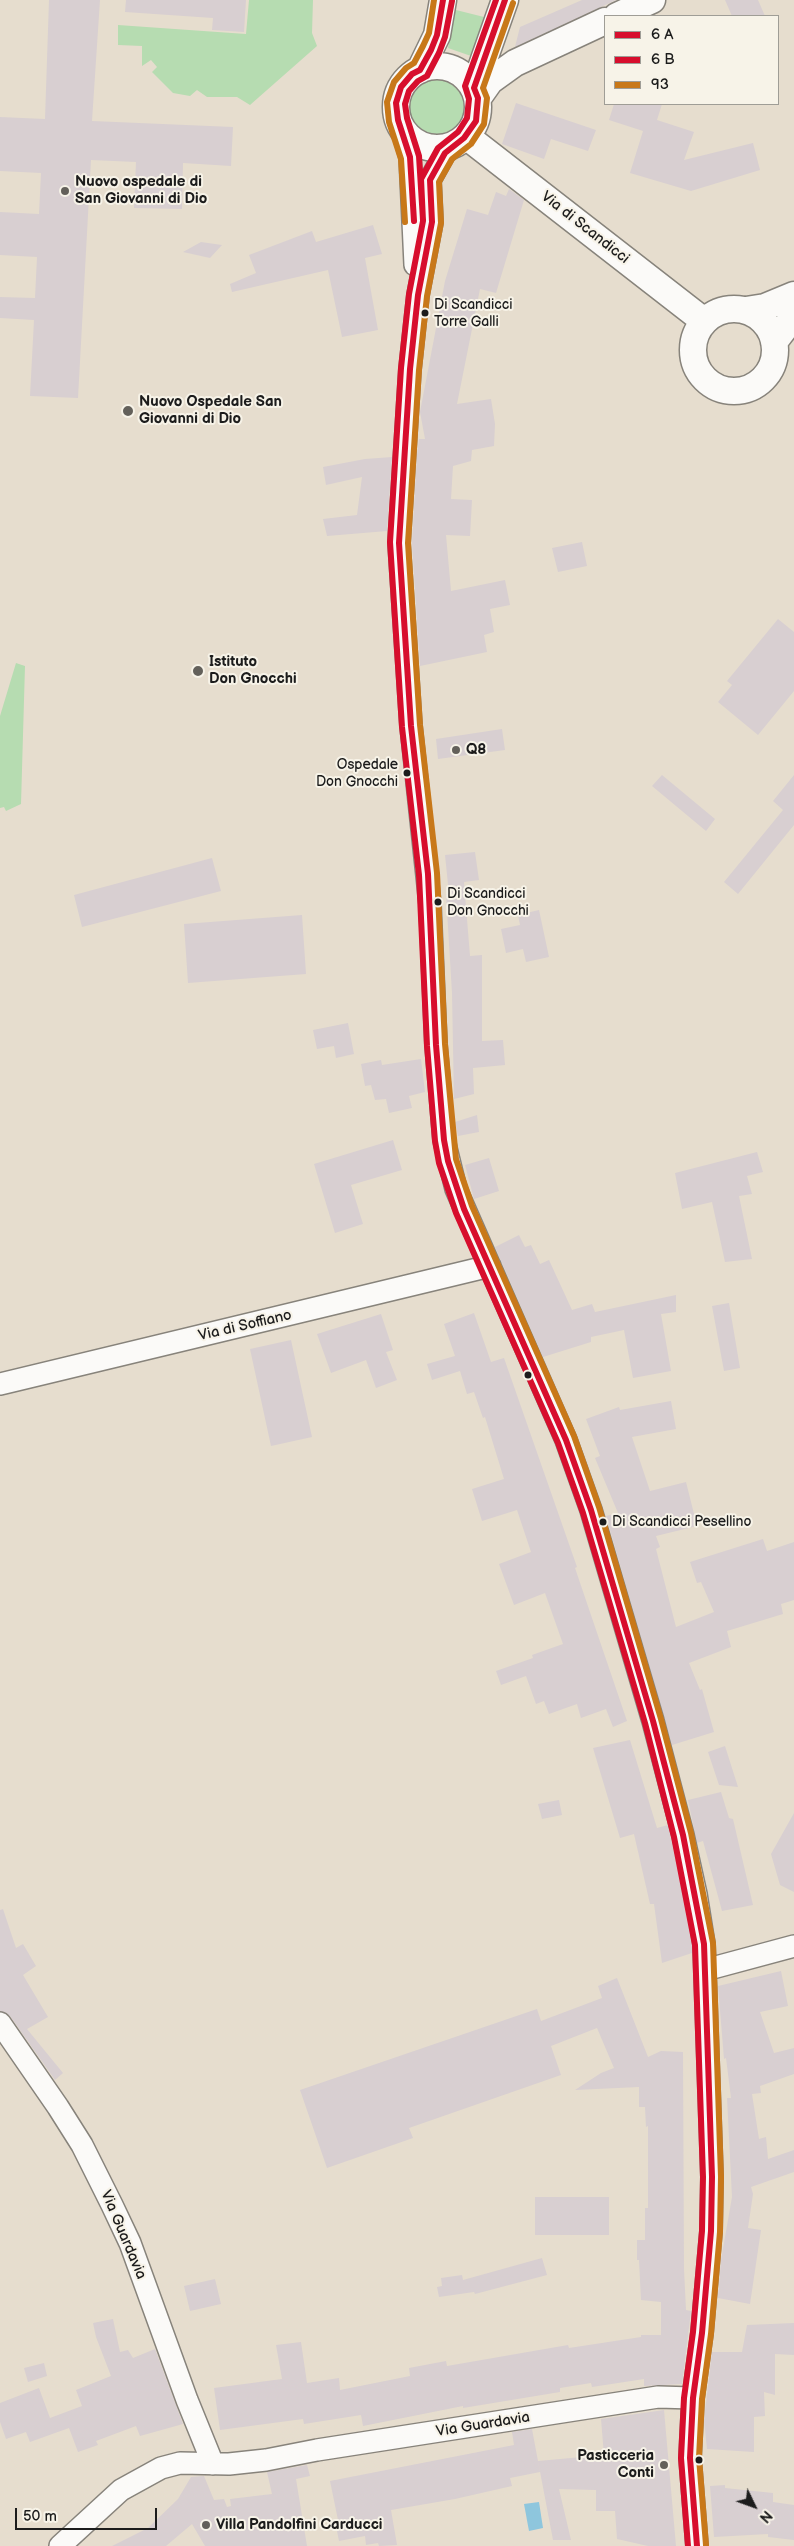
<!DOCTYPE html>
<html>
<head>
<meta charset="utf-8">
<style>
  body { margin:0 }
  #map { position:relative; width:794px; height:2546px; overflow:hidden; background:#e6ddce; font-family:"Balsamiq Sans",sans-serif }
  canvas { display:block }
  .legend { position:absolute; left:604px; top:15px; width:175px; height:90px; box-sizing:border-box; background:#f7f3e8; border:1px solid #9f9d96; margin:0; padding:6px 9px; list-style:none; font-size:15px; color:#1c1c1c }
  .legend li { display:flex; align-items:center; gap:10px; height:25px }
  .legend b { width:25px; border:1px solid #9f9d96 }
  .north { position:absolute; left:729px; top:2481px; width:50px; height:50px; -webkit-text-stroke:4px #f7f3e8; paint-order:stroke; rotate:132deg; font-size:14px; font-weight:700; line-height:20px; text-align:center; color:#1c1c1c }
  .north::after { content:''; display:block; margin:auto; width:18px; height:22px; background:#1c1c1c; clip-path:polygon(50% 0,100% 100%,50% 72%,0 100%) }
  .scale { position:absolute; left:15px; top:2508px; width:142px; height:22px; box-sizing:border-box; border:2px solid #1c1c1c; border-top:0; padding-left:6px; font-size:15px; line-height:18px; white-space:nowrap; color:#1c1c1c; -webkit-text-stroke:4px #f7f3e8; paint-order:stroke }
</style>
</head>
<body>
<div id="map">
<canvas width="794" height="2546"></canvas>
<ul class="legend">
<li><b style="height:6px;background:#d70e2d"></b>6 A</li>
<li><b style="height:6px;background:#d70e2d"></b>6 B</li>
<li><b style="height:6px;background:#c87819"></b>93</li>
</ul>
<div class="north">N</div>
<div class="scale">50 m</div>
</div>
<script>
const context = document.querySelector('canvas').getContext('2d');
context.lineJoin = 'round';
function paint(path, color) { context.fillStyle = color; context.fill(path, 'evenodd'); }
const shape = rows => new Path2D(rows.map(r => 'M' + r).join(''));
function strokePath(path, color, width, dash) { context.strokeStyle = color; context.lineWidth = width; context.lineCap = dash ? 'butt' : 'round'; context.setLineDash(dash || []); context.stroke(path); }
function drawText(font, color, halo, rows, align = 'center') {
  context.font = font + ' "Balsamiq Sans",sans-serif'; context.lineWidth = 4; context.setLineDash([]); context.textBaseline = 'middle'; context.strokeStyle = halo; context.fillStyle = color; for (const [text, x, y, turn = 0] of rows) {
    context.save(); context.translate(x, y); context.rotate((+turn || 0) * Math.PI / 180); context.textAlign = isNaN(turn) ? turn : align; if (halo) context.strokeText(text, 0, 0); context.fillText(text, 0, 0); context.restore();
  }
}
const green = shape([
  [249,0,313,0,312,33,317,46,250,105,237,97,207,97,197,90,190,96,173,93,152,72,157,67,151,60,142,66,142,46,118,45,118,25,246,34],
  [452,9,484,17,471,56,448,48,453,21],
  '410 107a27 27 0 1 1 54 0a27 27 0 1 1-54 0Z',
  [16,663,25,666,21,804,6,811,4,807,0,808,0,716]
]);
const water = shape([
  [539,2502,543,2528,529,2531,524,2504]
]);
const building = shape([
  [49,0,100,0,92,121,233,127,231,166,183,163,182,209,134,208,136,162,91,160,78,398,30,396,34,320,0,318,0,297,35,298,37,257,0,255,0,212,39,214,41,173,0,171,0,117,45,119],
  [126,0,246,0,244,32,212,30,213,18,125,12],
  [582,0,616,0,515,47,520,27],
  [725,0,758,0,765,16,732,16],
  [516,103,596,130,588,151,551,139,544,159,502,144],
  [614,104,662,104,657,120,694,132,684,160,753,143,760,170,691,191,630,173,643,131,609,120],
  [509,189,524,200,496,293,480,289,457,404,491,399,495,424,494,446,472,450,471,461,453,466,451,499,472,500,470,536,446,535,451,591,505,580,510,605,490,609,494,632,484,635,487,652,420,666,412,543,417,455,419,439,425,439,420,412,445,281,467,209,488,215,496,192,506,196],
  [373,225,382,254,365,258,378,330,342,337,328,270,232,292,230,284,256,273,249,255,312,231,316,242],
  [201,242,222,245,210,258,183,252],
  [392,457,387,531,327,536,323,519,357,515,362,477,326,485,323,467,365,459],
  [582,542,587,566,558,572,552,548],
  [778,619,794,632,794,691,758,735,718,702,732,685,727,681],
  [502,729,505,750,438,759,436,739],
  [662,775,715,819,706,831,652,786],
  [794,775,794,825,738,894,724,882,783,810,773,801],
  [475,852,479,880,464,882,470,956,482,955,482,1041,503,1040,505,1065,473,1068,474,1094,454,1099,452,993,446,894,449,894,445,855],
  [212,858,221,891,82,927,74,895],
  [539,910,549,957,526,962,523,949,506,953,501,929,520,925,518,915],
  [302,915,306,974,188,983,184,924],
  [348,1023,354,1054,336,1058,334,1046,317,1049,313,1030],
  [421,1059,425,1092,409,1096,412,1108,389,1113,386,1099,375,1100,371,1085,365,1086,361,1064,381,1060,382,1065],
  [477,1115,479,1132,458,1136,455,1122],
  [393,1140,402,1170,351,1185,363,1224,335,1233,314,1164],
  [757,1152,763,1172,747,1176,752,1194,739,1196,752,1259,725,1262,712,1202,682,1209,675,1173],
  [489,1158,499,1191,474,1199,465,1165],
  [519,1235,525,1247,531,1245,540,1264,549,1260,572,1310,592,1304,595,1312,676,1295,676,1312,661,1314,671,1371,633,1378,624,1330,591,1337,591,1342,543,1357,495,1247],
  [729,1303,740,1368,724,1371,712,1306],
  [474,1313,491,1362,504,1358,577,1567,575,1568,627,1721,613,1727,606,1709,581,1718,577,1704,549,1714,544,1701,536,1704,526,1676,501,1685,496,1671,533,1658,532,1655,563,1644,545,1593,514,1605,499,1564,531,1552,517,1510,482,1521,472,1489,504,1479,485,1417,483,1418,474,1392,467,1394,460,1371,432,1380,427,1364,455,1356,444,1324],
  [381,1314,393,1350,386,1352,397,1380,376,1388,366,1360,331,1373,317,1334],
  [291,1340,312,1437,271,1446,250,1349],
  [671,1401,676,1429,632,1437,650,1491,686,1482,697,1526,656,1536,660,1547,656,1549,676,1627,714,1612,701,1582,697,1583,690,1562,763,1539,767,1551,794,1542,794,1600,781,1604,783,1614,727,1631,731,1647,689,1663,700,1690,702,1689,714,1732,672,1745,606,1516,618,1513,595,1458,600,1456,586,1419,619,1407,620,1410],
  [630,1740,657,1828,668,1825,684,1896,692,1945,692,1953,662,1963,654,1904,650,1904,634,1834,620,1838,593,1748],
  [725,1746,738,1787,719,1785,708,1752],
  [721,1792,729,1818,733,1819,753,1905,722,1911,703,1841,697,1843,688,1800],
  [559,1800,562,1815,542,1819,538,1804],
  [794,1813,794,1892,780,1885,771,1854],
  [3,1909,16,1948,23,1944,36,1966,23,1975,48,2017,27,2029,63,2073,55,2080,10,2016,0,2011,0,1910],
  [781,1971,788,2006,760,2012,774,2053,794,2048,794,2074,760,2086,761,2093,752,2094,759,2139,766,2137,768,2159,794,2150,794,2172,751,2187,753,2194,748,2228,761,2230,750,2304,718,2298,721,2260,732,2197,727,2098,731,2098,726,2058,724,2059,718,1986],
  [617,1978,648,2057,661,2051,683,2052,684,2269,686,2310,691,2311,682,2384,644,2386,644,2379,592,2387,591,2383,560,2388,560,2392,463,2408,463,2406,363,2426,361,2415,304,2424,303,2419,220,2430,214,2388,282,2379,276,2345,301,2342,307,2383,339,2378,340,2390,410,2376,409,2368,446,2361,447,2366,568,2345,569,2348,641,2337,641,2335,661,2335,661,2302,641,2300,639,2260,637,2260,637,2240,645,2240,645,2208,648,2208,648,2126,646,2127,645,2107,639,2107,639,2087,575,2090,601,2073,614,2068,597,2028,551,2046,561,2075,409,2128,413,2138,327,2168,300,2090,537,2009,541,2021,602,1998,598,1986],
  [535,2197,609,2197,609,2235,535,2235],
  [542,2258,547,2275,475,2294,474,2292,439,2297,437,2287,442,2286,441,2278,462,2275,463,2280],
  [215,2279,221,2304,190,2311,184,2286],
  [113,2319,120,2352,128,2350,133,2358,155,2349,183,2424,140,2436,136,2426,96,2441,98,2445,78,2452,69,2428,30,2442,26,2432,6,2439,0,2422,0,2403,39,2388,50,2418,82,2406,76,2390,111,2376,96,2337,93,2323],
  [794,2323,794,2355,775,2354,775,2395,764,2392,765,2416,754,2417,754,2452,707,2449,704,2420,712,2352,742,2352,747,2325],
  [44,2363,47,2376,28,2382,24,2368],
  [664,2410,676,2546,648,2546,617,2539,615,2511,596,2511,596,2490,559,2489,571,2540,553,2540,538,2461,604,2455,601,2419],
  [532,2429,540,2472,510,2478,512,2486,455,2499,391,2510,397,2545,379,2546,378,2543,366,2545,365,2536,339,2541,335,2521,338,2520,330,2481,514,2445,512,2432],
  [307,2465,310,2476,296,2479,307,2546,205,2546,192,2524,166,2546,112,2546,148,2528,178,2499,191,2477,204,2476,214,2500,224,2499,227,2507,231,2506,230,2499,272,2494,267,2472],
  [725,2485,725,2488,773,2493,773,2502,794,2505,794,2540,768,2537,768,2534,714,2537,710,2486]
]);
const minor = shape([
  [402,129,410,157,415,265],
  [458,142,445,153,430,180,432,222,418,295,410,369,399,543,411,726,430,904,436,1045,444,1140,456,1189,566,1440,591,1510,653,1721,683,1835,696,1894,704,1944,712,2177,711,2231,702,2333,693,2398,690,2458,697,2546],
  [0,1384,490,1266],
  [705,1970,794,1946],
  [0,2023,58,2107,82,2145,112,2205,130,2243,187,2400,213,2464],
  [60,2546,121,2490,161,2468,180,2463,229,2464,266,2460,317,2450,658,2397,693,2398]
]);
const major = shape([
  [617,16,652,0],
  '396 107a41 41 0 1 1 82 0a41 41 0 1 1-82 0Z',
  [420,70,437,35,443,0],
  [474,88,505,0],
  [478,98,490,81,515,63,605,21],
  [466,136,704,321],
  '693 350a41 41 0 1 1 82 0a41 41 0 1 1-82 0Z',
  [746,310,765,307,794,295],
  [774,342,794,316]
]);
const bus1 = shape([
  [505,0,474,88,478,98,476,121,464,138,445,153,430,180,432,222,418,295,410,369,399,543,411,726,428,874,436,1045,444,1140,448,1161,464,1209,566,1440,591,1510,653,1721,683,1835,704,1944,712,2177,711,2231,702,2333,693,2398,690,2458,697,2546],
  [414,221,410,157,398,120,396,103,401,87,412,74,420,70,431,50,437,35,443,0]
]);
const bus2 = shape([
  [496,0,465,86,469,99,467,118,458,132,438,148,421,179,423,221,409,294,401,368,390,542,402,727,419,875,427,1046,435,1141,439,1163,456,1213,558,1443,583,1513,645,1723,674,1837,695,1945,703,2177,702,2231,693,2332,684,2398,681,2458,688,2546],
  [423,220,419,156,407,118,405,104,409,91,418,81,427,76,439,53,445,37,452,1]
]);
const bus3 = shape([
  [513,3,483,88,487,98,484,124,471,144,452,159,439,182,441,223,427,296,419,370,408,543,420,725,437,873,445,1044,456,1159,472,1206,574,1436,599,1507,661,1719,691,1833,713,1943,721,2177,720,2232,711,2334,702,2399,699,2458,706,2545],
  [405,222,401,159,389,122,387,102,394,82,406,68,414,63,423,46,429,33,434,0]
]);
const markers = [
  [65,191,5,"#63605a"],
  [425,313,4.5,"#1c1c1c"],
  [128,411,6,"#63605a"],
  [198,671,6,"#63605a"],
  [456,750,5,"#63605a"],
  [407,773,4.5,"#1c1c1c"],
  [438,902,4.5,"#1c1c1c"],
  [528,1375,4.5,"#1c1c1c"],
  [603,1522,4.5,"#1c1c1c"],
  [699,2460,4.5,"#1c1c1c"],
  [664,2465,5,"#63605a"],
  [206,2525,5,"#63605a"]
];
const busNames = [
  ["Di Scandicci",434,305],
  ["Torre Galli",434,322],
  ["Ospedale",398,765,"right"],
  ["Don Gnocchi",398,782,"right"],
  ["Di Scandicci",447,894],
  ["Don Gnocchi",447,911],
  ["Di Scandicci Pesellino",612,1522]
];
const poiNames = [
  ["Nuovo ospedale di",75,182],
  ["San Giovanni di Dio",75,199],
  ["Nuovo Ospedale San",139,402],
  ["Giovanni di Dio",139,419],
  ["Istituto",209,662],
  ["Don Gnocchi",209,679],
  ["Q8",466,750],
  ["Pasticceria",654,2456,"right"],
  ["Conti",654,2473,"right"],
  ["Villa Pandolfini Carducci",216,2525]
];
const streetNames = [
  ["Via di Scandicci",585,228,38],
  ["Via di Soffiano",245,1326,-13],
  ["Via Guardavia",123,2235,67],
  ["Via Guardavia",483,2425,-9]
];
paint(green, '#b6dcb1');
paint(water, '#8ec6dd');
paint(building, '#d8cfd1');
strokePath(minor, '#87837b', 24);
strokePath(major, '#87837b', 29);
strokePath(minor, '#fbfaf8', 21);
strokePath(major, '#fbfaf8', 26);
strokePath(bus1, '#d70e2d', 6);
strokePath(bus2, '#d70e2d', 6);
strokePath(bus3, '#c87819', 6);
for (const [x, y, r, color] of markers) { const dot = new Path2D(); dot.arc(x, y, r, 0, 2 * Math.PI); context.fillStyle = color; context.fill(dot); strokePath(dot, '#f7f3e8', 2); }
drawText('14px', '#1c1c1c', '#f7f3e8', busNames, 'left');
drawText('bold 15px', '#1c1c1c', '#f7f3e8', poiNames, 'left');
drawText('15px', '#1c1c1c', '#f7f3e8', streetNames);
</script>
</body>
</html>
